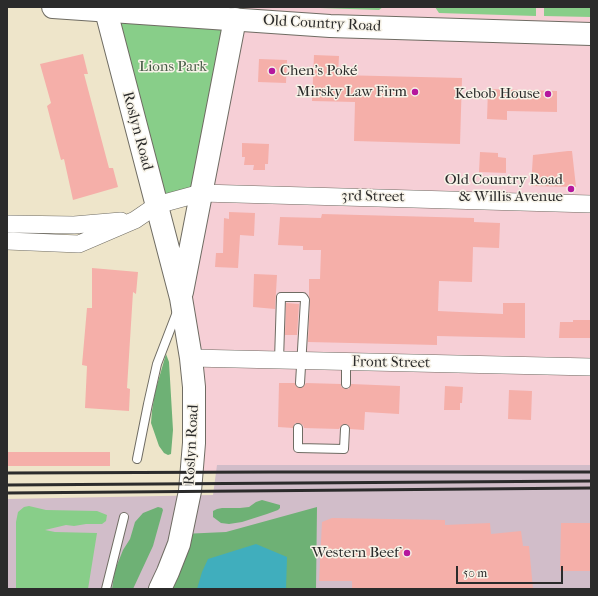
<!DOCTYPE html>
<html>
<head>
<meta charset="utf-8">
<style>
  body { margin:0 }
  #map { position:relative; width:598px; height:596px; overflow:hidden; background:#eee5ca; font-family:"IM FELL French Canon",serif }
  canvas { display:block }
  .frame { position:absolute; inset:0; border:8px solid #2b2b2b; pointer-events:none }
  .scale { position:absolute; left:456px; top:566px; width:107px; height:18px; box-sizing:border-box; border:2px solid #2b2b2b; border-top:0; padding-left:5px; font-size:12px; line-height:14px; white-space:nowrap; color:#2b2b2b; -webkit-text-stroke:3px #f7f3e8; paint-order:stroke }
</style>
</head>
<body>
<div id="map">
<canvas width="598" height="596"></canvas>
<div class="frame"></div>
<div class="scale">50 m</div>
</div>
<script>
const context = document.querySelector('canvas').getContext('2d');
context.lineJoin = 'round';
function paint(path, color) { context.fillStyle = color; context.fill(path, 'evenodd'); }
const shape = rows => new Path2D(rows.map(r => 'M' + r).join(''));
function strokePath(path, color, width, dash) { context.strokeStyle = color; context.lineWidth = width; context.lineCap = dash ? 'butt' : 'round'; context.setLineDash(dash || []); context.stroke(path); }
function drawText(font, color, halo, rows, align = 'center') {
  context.font = font + ' "IM FELL French Canon",serif'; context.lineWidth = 3; context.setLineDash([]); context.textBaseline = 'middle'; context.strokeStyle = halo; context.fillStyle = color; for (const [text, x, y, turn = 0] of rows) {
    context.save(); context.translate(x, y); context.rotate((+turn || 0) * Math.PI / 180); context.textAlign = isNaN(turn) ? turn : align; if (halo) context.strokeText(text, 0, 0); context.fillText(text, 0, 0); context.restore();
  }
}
const built = shape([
  [80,7,591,7,591,472,222,472,193,471,181,298,235,19]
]);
const industrial = shape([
  [217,465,591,465,591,589,7,589,7,499,213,495]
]);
const green = shape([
  [291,7,383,7,379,10],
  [435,7,536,7,536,16,439,13],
  [544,7,591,7,591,17,544,16],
  [105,10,235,19,201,193,157,205],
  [29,506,46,510,97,511,107,515,106,521,102,524,86,524,74,526,66,525,45,530,55,532,97,533,88,589,16,589,16,522,18,512,24,507]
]);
const forest = shape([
  [166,354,169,362,173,430,171,454,168,455,164,453,159,446,151,423,152,411,155,392],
  [262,500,280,505,280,508,278,510,267,514,242,522,229,524,221,523,213,517,213,511,217,509,222,508,240,508,249,507,256,502],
  [158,507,162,508,163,510,153,546,133,589,112,589,115,570,123,550,130,539,135,522,143,513],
  [317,507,316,589,160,589,182,534,226,532]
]);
const water = shape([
  [256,544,287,557,286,589,197,589,202,572,208,559]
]);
const building = shape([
  [83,54,88,74,84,74,109,168,113,168,118,187,73,200,64,159,61,160,47,106,51,103,40,64],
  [314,55,339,56,338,75,462,78,460,144,354,141,355,102,312,101],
  [259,59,287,60,286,83,258,82],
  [488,89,557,91,557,112,507,111,507,120,487,119],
  [242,143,269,144,268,164,265,164,265,170,253,170,254,165,244,165,245,157,242,157],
  [568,151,572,151,576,187,531,186,533,155],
  [480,152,498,153,498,157,506,158,506,173,479,172],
  [229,212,255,213,254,236,240,235,238,268,215,267,216,253,223,253,224,218,229,219],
  [322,214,474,218,474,222,500,223,499,248,473,247,472,282,439,281,438,311,503,314,503,303,525,303,525,338,437,336,437,345,308,342,310,300,309,296,309,279,320,279,321,250,303,250,303,246,278,245,280,217,321,218],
  [92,268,138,272,136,294,133,292,127,388,130,389,129,411,85,408,87,366,82,365,87,308,92,308],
  [254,274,277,275,275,309,253,307],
  [286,303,299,304,297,335,285,335],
  [573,320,591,320,591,338,559,338,560,322,573,322],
  [279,383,295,383,297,387,300,388,304,386,306,383,341,384,341,387,346,389,349,389,351,384,400,386,399,414,365,412,364,430,350,429,348,425,345,424,341,426,339,429,304,428,303,425,298,423,295,423,293,428,278,427],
  [445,386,463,387,462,403,460,403,460,410,444,410],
  [509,390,532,391,531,420,508,419],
  [7,452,110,452,110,466,7,466],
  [332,518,445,520,445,525,490,523,491,534,521,531,523,546,529,546,533,589,352,589,352,581,319,581,322,522],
  [561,523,591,523,591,571,560,571]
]);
const service = shape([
  [279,360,281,297,303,297,305,300,300,383],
  [346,384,346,362],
  [298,428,298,448,344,449,345,429],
  [137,459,148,404,157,364,177,312],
  [106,589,124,517]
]);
const minor = shape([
  [7,224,74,225,121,221],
  [7,241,79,244,135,220,157,205,201,193,591,204],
  [191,358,591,367]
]);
const secondary = shape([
  [105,7,181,298,191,358,194,387,194,443,190,491,179,544,168,572,160,589],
  [182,292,235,19]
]);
const primary = shape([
  [53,7,330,26,591,34]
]);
const rail = shape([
  [7,473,272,472,591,472],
  [7,485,591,481],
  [7,493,591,488]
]);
const markers = [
  [272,71,4,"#b5179e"],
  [415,92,4,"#b5179e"],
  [548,94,4,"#b5179e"],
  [571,189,4,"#b5179e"],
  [407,553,4,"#b5179e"]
];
const streetNames = [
  ["Old Country Road",322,24,3],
  ["Roslyn Road",137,131,75],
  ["3rd Street",373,197,1],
  ["Front Street",391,363,1],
  ["Roslyn Road",192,445,-87]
];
const parkNames = [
  ["Lions Park",173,67]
];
const poiNames = [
  ["Chen’s Poké",280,71,"left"],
  ["Mirsky Law Firm",407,92],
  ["Kebob House",540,94],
  ["Old Country Road",563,180],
  ["& Willis Avenue",563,197],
  ["Western Beef",399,553]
];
paint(built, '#f6cfd6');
paint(industrial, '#d1bdc9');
paint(green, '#88ce89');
paint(forest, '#6eb175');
paint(water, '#40aebd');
paint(building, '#f5afa9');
strokePath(service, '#6f6c63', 10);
strokePath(minor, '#6f6c63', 18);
strokePath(secondary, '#6f6c63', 24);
strokePath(primary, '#6f6c63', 24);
strokePath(service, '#fff', 8);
strokePath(minor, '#fff', 17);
strokePath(secondary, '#fff', 22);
strokePath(primary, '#fff', 22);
strokePath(rail, '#2b2b2b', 3);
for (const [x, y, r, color] of markers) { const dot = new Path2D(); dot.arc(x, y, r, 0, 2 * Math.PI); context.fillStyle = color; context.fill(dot); strokePath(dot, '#f7f3e8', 1.5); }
drawText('15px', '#2b2b2b', '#f7f3e8', streetNames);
drawText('15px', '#475c47', '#f7f3e8', parkNames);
drawText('15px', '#2b2b2b', '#f7f3e8', poiNames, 'right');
</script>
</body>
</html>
